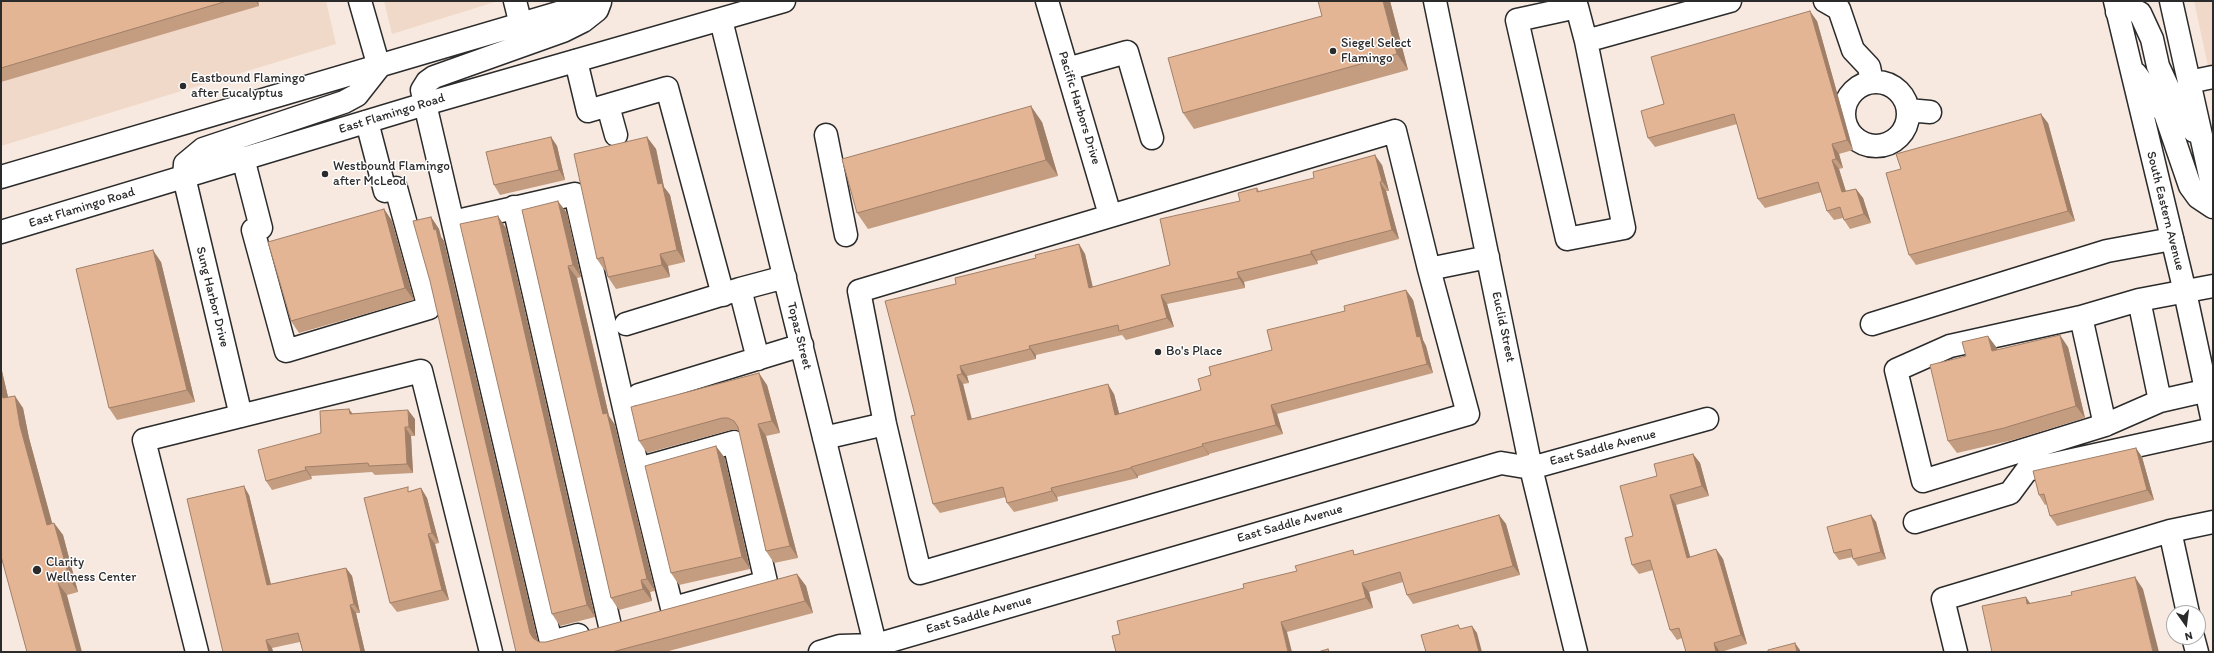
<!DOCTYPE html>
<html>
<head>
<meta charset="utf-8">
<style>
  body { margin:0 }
  #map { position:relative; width:2214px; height:653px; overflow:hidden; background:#f7e9df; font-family:Itim,sans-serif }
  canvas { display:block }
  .frame { position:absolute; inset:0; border:2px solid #2b2b2b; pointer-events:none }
  .north { position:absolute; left:2166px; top:605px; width:40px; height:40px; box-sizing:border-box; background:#fff; border:1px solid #aaa; border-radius:50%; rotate:166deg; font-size:11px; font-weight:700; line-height:16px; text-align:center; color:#2b2b2b }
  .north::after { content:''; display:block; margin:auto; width:14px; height:18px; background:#2b2b2b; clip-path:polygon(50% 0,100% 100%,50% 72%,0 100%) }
</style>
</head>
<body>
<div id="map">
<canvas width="2214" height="653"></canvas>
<div class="frame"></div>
<div class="north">N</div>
</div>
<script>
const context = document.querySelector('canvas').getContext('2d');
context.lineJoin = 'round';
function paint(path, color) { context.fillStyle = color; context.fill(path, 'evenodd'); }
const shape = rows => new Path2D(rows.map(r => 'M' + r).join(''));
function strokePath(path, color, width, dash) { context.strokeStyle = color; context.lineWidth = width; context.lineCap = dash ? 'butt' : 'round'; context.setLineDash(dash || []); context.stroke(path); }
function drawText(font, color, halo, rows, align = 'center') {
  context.font = font + ' Itim,sans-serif'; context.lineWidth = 3; context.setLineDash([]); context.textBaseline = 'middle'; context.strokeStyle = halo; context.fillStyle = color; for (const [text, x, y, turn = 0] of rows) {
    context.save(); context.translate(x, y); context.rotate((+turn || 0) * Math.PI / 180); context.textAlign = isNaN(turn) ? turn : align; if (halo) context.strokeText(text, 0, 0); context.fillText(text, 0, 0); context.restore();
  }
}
const built = shape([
  [1,1,326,1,336,44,1,146],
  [384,1,498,1,392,34],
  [2194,1,2213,1,2213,89]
]);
const minor = shape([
  [360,1,379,67],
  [515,1,521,25],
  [1047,1,1110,215],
  [1435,1,1531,468,1576,652],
  [1825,1,1839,9,1853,50,1869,67,1872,82],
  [1577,7,1586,41,1624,228,1567,239,1517,20,1577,7],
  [721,20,877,652],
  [1586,41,1730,1],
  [576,61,588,111,667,88,723,295],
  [1067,69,1127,52,1152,138],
  [2189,82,2213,77],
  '1844 114a32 32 0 1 1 64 0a32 32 0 1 1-64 0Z',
  [425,104,551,642,578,635],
  [608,106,616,135],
  [1908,110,1930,112],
  [1395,131,1429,269,1468,414,920,573,885,424,859,291,1395,131],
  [826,135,846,235],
  [243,158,261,228,253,230,286,351,429,308,396,188,385,191,367,122],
  [184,177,241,416],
  [514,207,610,626],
  [453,222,575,194,638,469,734,442,766,582,677,607],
  [1429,269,1488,257],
  [2213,286,2139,300,2081,317,1950,346,1896,370,1923,481,2105,425,2160,401,2213,389],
  [740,289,785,277],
  [2139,300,2160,401],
  [2081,317,2105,425],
  [626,324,740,289,758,359],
  [1872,324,2107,251,2172,239],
  [639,395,802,345],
  [824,438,885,424],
  [638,469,672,608],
  [1915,522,2010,493,2027,470,2213,429],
  [2188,613,2170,531,2213,522],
  [2193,637,2197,652],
  [197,652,144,440,421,371,491,652],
  [820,652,840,646,876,645,1501,463,1531,468,1707,419],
  [1956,652,1943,599,2170,531]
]);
const major = shape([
  [2115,1,2185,292,2213,422],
  [2171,1,2213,189],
  [2117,12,2131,9,2140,13,2152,39,2158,66,2170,92,2194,131],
  [2136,74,2165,113,2190,186,2198,197,2213,207],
  [425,104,422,90,427,82,434,77,563,31,583,21,597,10,600,2],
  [1,177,599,1],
  [184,177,185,164,203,149,344,102,357,95,379,67],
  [1,232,425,104,784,1]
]);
const wall = shape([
  [1,1,258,1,259,6,1,82],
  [1390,1,1408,70,1194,129,1183,113,1322,16],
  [1817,21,1853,150,1839,154,1843,168,1839,169,1846,191,1856,189,1863,198,1871,223,1850,229,1844,220,1843,218,1834,220,1827,211,1822,192,1765,208,1758,199,1737,124,1655,147,1648,138,1664,104],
  [1042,122,1058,176,868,229,857,213],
  [2048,123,2075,221,1916,265,1909,255],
  [551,137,557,146,565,180,500,195,494,185],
  [647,137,656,149,664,187,670,195,685,262,668,266,670,277,616,289,608,277,606,271,605,271,597,259],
  [1382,165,1389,191,1386,191,1399,239,1317,261,1318,264,1244,282,1245,288,1167,304,1174,327,1126,340,1122,335,1036,355,1036,359,967,376,969,383,963,384,972,419,1114,394,1119,414,1201,390,1211,375,1272,350,1345,311,1406,290,1413,300,1423,340,1426,346,1433,373,1277,414,1283,434,1209,454,1209,455,1138,476,1138,478,1057,497,1058,501,1014,512,1007,503,1006,497,940,513,933,504,915,415,956,284,1079,244,1085,254,1093,287,1170,265,1240,201,1257,188,1259,191],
  [384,209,392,221,414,300,299,333,291,321],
  [522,210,567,213,581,277,577,278,609,416,615,425,655,591,650,592,652,601,619,610,611,598],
  [431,217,439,229,441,237,444,241,538,641,539,642,546,642,797,574,806,586,813,613,665,652,516,652],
  [506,228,595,617,560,626,552,614],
  [161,262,195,402,117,420,109,408],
  [2068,347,2085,418,2013,440,1957,453,1948,441,1997,348,1997,350],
  [1,366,8,397,23,408,29,438,52,524,54,523,63,535,78,592,67,595,1,556],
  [767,385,780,433,766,436,798,558,774,563,766,551,739,431,737,430,731,430,647,453,639,441],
  [353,414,415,419,415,436,411,436,413,473,375,475,372,472,311,476,312,479,272,490,266,481,321,433],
  [2136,448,2142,457,2154,500,2057,526,2050,516,2047,504,2045,505,2039,495],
  [1693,454,1700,463,1709,496,1676,505,1690,557,1716,549,1723,559,1747,644,1721,652,1686,652,1682,638,1677,640,1670,630,1653,570,1639,574,1632,565,1633,536,1657,476],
  [725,458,750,569,679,585,671,573],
  [421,488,427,498,439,543,435,544,449,600,397,612,390,603,410,491],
  [249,495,271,584,346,568,352,576,360,613,356,613,365,652,303,652,300,642,272,648,273,652,223,652],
  [1499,515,1506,524,1520,575,1413,604,1407,595,1403,582,1369,592,1373,608,1287,632,1120,634,1244,588,1297,571],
  [1871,515,1876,522,1886,559,1858,566,1853,559,1853,557,1839,560,1834,553]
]);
const shadedWall = shape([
  [256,1,258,1,259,6],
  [1383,1,1390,1,1408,70,1397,54],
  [1810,11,1817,21,1853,150,1847,140],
  [1031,106,1042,122,1058,176,1046,160],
  [2041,114,2048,123,2075,221,2068,211],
  [551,137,557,146,565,180,559,170],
  [647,137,656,149,664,187,670,195,685,262,677,250,658,184],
  [1832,144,1839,154,1843,168,1836,159],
  [1375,155,1382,165,1389,191,1382,181],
  [1832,160,1839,169,1849,202,1842,192],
  [1380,182,1386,191,1399,239,1392,230],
  [1856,189,1863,198,1871,223,1864,214],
  [558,201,567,213,581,277,573,265],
  [384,209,392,221,414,300,405,288],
  [498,216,506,228,595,617,587,605],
  [431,217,439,229,441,237,444,241,539,645,533,638,530,633],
  [1079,244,1085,254,1095,298,1089,288],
  [153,250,161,262,195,402,187,390],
  [1311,251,1317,261,1318,264,1311,254],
  [660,254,668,266,670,277,662,265],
  [568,266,577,278,609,416,615,425,655,591,647,579,603,414],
  [1237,272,1244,282,1245,288,1239,278],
  [1406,290,1413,300,1423,340,1426,346,1433,373,1427,364,1417,337],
  [1161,295,1167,304,1174,327,1167,318],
  [2060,335,2068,347,2085,418,2076,406],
  [1988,336,1997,348,2000,363,1992,351],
  [1029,346,1036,355,1036,359,1030,349],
  [1,366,1,367,11,410,3,398,1,391],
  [960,366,967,376,969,383,962,374],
  [759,373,767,385,780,433,772,421],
  [957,375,963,384,974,430,968,420],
  [1108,384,1114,394,1122,424,1115,415],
  [15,396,23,408,29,438,56,537,47,525,20,426],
  [1271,405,1277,414,1283,434,1276,425],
  [349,409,356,418,350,414],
  [408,410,415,419,415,436,409,427],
  [758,424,766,436,798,558,790,546],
  [405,427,411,436,413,473,407,464],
  [1202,444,1209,454,1209,455,1203,446],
  [716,446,725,458,750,569,742,557],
  [2136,448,2142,457,2154,500,2147,490],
  [1693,454,1700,463,1709,496,1702,486],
  [305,467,311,476,312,479,306,470],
  [1131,467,1138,476,1138,478,1131,468],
  [244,486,249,495,273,593,267,585],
  [421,488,427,498,439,543,432,533],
  [1051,488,1057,497,1058,501,1052,491],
  [1670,495,1676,505,1693,567,1687,558],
  [1499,515,1506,524,1520,575,1513,566],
  [1871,515,1876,522,1886,559,1881,552],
  [54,523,63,535,78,592,70,580],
  [428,534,435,544,449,600,442,590],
  [1716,549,1723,559,1747,644,1741,635],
  [346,568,352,576,360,613,354,604],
  [797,574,806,586,813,613,805,601],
  [2135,577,2143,589,2159,652,2153,652],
  [641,580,650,592,652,601,643,589],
  [58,583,67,595,82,652,77,652],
  [1362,583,1369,592,1373,608,1366,598],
  [2026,597,2034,609,2027,604],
  [350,605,356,613,365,652,361,652],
  [1281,622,1287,632,1292,652,1288,652],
  [1472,626,1477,633,1482,652,1479,652],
  [266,640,272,648,273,652,269,652],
  [1714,643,1720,652,1716,652],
  [1795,643,1800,650,1800,652,1797,652]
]);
const building = shape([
  [1,1,227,1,1,68,1,1],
  [1318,1,1383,1,1397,54,1183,113,1168,58,1322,16,1318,1],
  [1810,11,1847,140,1832,144,1836,159,1832,160,1842,192,1856,189,1864,214,1844,220,1840,207,1827,211,1818,182,1758,199,1734,114,1648,138,1641,111,1664,104,1651,57,1810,11],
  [1031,106,1046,160,857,213,842,159,1031,106],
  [2041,114,2068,211,1909,255,1886,173,1901,169,1896,154,2041,114],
  [551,137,559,170,494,185,486,152,551,137],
  [647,137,658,184,662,183,677,250,660,254,662,265,608,277,603,257,597,259,574,154,647,137],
  [1375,155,1382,181,1380,182,1392,230,1311,251,1311,254,1237,272,1239,278,1161,295,1167,318,1119,331,1118,325,1029,346,1030,349,960,366,962,374,957,375,968,420,1108,384,1115,415,1201,390,1198,379,1211,375,1209,367,1272,350,1267,330,1345,311,1344,306,1406,290,1417,337,1420,336,1427,364,1271,405,1276,425,1202,444,1203,446,1131,467,1131,468,1051,488,1052,491,1007,503,1003,487,933,504,911,416,915,415,885,301,956,284,955,278,1036,258,1035,255,1079,244,1089,288,1170,265,1160,219,1240,201,1238,193,1257,188,1257,192,1314,178,1313,172,1375,155],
  [558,201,573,265,568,266,603,414,607,413,647,579,641,580,643,589,611,598,522,210,558,201],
  [384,209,405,288,291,321,268,242,384,209],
  [498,216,587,605,552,614,460,224,498,216],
  [431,217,434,230,436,229,530,633,533,638,539,642,546,642,797,574,805,601,612,652,516,652,430,281,413,221,431,217],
  [153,250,187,390,109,408,76,269,153,250],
  [2060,335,2076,406,2004,428,1948,441,1930,365,1966,356,1962,342,1988,336,1992,351,2060,335],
  [759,373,772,421,758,424,790,546,766,551,738,427,734,421,728,418,722,418,639,441,631,407,759,373],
  [1,391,3,398,15,396,20,426,47,525,54,523,70,580,58,583,77,652,27,652,1,556,1,391],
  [349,409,350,414,408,410,409,427,405,427,407,464,369,466,368,463,305,467,306,470,266,481,258,450,321,433,320,411,349,409],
  [716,446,742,557,671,573,645,466,716,446],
  [2136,448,2147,490,2050,516,2044,494,2039,495,2033,471,2136,448],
  [1693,454,1702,486,1670,495,1687,558,1716,549,1741,635,1714,643,1716,652,1686,652,1679,628,1670,630,1650,560,1632,565,1625,538,1633,536,1620,486,1657,476,1654,464,1693,454],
  [244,486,267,585,346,568,354,604,350,605,361,652,303,652,298,633,266,640,269,652,223,652,187,499,244,486],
  [408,487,408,492,421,488,432,533,428,534,442,590,390,603,364,498,408,487],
  [1499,515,1513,566,1407,595,1400,572,1362,583,1366,598,1281,622,1288,652,1116,652,1112,636,1120,634,1117,621,1244,588,1243,584,1297,571,1295,566,1353,550,1354,555,1499,515],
  [1871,515,1881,552,1853,559,1851,549,1834,553,1827,527,1871,515],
  [2135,577,2153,652,1992,652,1982,606,2026,597,2027,604,2072,595,2071,592,2135,577],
  [1458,625,1460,629,1472,626,1479,652,1426,652,1421,635,1458,625],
  [1795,643,1797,652,1768,652,1768,650,1795,643],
  [1328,649,1329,652,1318,652,1328,649]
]);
const markers = [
  [1333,51,4,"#2b2b2b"],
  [183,86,4,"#2b2b2b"],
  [325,174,4,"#2b2b2b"],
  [1158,352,4,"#2b2b2b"],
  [37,570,5,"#2b2b2b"]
];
const poiNames = [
  ["Siegel Select",1341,44],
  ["Flamingo",1341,59],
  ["Eastbound Flamingo",191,79],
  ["after Eucalyptus",191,94],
  ["Westbound Flamingo",333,167],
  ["after McLeod",333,182],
  ["Bo's Place",1166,352],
  ["Clarity",46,563],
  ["Wellness Center",46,578]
];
const streetNames = [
  ["Pacific Harbors Drive",1079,108,73],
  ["East Flamingo Road",392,114,-17],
  ["East Flamingo Road",82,208,-17],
  ["South Eastern Avenue",2165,211,76],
  ["Sung Harbor Drive",212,297,76],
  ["Euclid Street",1503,327,78],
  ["Topaz Street",799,336,76],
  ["East Saddle Avenue",1603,448,-15],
  ["East Saddle Avenue",1290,524,-16],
  ["East Saddle Avenue",979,615,-16]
];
paint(built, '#f1d9c9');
strokePath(minor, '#2b2b2b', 25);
strokePath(major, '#2b2b2b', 25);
strokePath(minor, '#fff', 22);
strokePath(major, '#fff', 22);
paint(wall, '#c49c80');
paint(shadedWall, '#a07f68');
paint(building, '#e4b595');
strokePath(building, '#a07f68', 1);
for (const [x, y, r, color] of markers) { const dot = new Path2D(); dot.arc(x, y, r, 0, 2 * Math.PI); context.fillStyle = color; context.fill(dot); strokePath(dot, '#fff', 1.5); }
drawText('13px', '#2b2b2b', '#fff', poiNames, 'left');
drawText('13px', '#2b2b2b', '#fff', streetNames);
</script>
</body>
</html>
